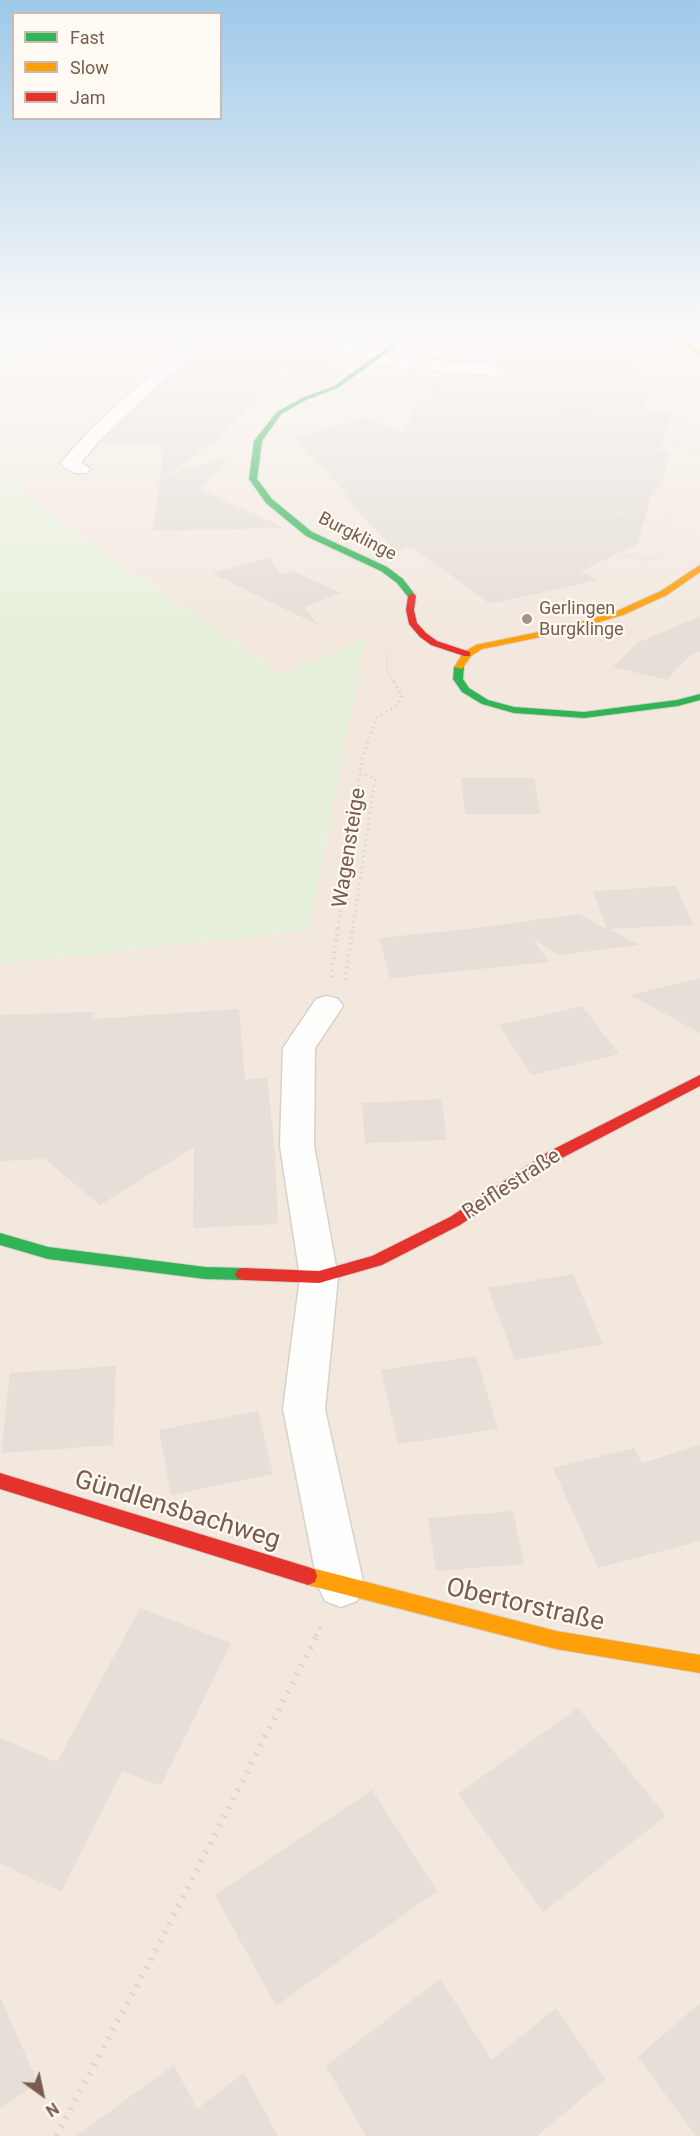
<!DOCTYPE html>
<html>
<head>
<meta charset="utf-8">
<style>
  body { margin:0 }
  #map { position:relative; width:700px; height:2136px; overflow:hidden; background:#f9f5f0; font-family:Roboto,sans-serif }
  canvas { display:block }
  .legend { position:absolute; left:12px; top:12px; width:210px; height:108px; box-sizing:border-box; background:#fffaf3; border:2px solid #cabbb1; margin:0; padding:8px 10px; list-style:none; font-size:18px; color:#7a5c4d }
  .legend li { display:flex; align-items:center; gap:12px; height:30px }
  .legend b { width:30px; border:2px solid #cabbb1 }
  .north { position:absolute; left:12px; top:2064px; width:60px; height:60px; -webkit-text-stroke:4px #fffaf3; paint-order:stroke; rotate:147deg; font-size:16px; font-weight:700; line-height:24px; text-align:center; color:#7a5c4d }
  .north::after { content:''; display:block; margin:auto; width:21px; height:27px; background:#7a5c4d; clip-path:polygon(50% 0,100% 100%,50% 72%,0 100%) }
</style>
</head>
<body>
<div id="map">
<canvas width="700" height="2136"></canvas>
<ul class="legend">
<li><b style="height:8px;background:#30b455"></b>Fast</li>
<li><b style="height:8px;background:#ff9f0a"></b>Slow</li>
<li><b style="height:8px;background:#e5322d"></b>Jam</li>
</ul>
<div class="north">N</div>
</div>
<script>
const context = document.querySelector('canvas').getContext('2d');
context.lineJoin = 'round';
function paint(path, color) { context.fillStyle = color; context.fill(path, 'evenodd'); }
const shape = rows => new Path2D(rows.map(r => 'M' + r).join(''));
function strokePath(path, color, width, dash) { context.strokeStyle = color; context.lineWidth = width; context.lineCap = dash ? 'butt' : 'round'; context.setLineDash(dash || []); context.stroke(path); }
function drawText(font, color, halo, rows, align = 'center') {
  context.font = font + ' Roboto,sans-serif'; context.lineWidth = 4.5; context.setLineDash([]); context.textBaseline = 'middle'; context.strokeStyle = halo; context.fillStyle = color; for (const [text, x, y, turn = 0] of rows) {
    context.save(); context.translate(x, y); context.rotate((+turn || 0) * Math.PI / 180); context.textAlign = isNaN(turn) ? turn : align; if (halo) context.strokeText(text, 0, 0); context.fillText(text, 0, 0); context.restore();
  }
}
const residential = shape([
  [144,331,687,331,700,338,700,2136,0,2136,0,964,309,930,365,639,283,675,73,532,0,474,0,372,41,350]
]);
const green = shape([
  [0,331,144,331,41,350,0,372],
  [0,470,73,532,282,675,365,638,309,930,0,964]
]);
const building = shape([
  [302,342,307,343,304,347,346,370,332,380,279,373,217,439,167,475,227,458,200,489,285,528,153,531,164,446,100,443,192,355,220,347,254,350],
  [468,344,629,356,650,387,642,410,672,412,660,451,669,451,662,483,650,499,638,544,581,571,597,580,490,604,440,567,436,567,430,560,411,546,396,552,344,496,348,495,294,438,365,418,404,433,418,403,445,395,429,393,441,373,499,378,509,372,499,364,450,359,453,354,462,354],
  [269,558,281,575,293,571,341,593,304,607,318,625,212,573],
  [700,616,700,651,689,656,667,680,613,667,637,643],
  [461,778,534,778,540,814,465,814],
  [676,886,693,925,609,929,639,945,560,955,533,940,549,962,390,978,379,938,469,929,579,914,607,929,593,891],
  [700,978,700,1033,630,995],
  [582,1006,619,1054,532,1075,499,1025],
  [239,1009,245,1080,267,1078,275,1154,278,1224,193,1228,194,1147,100,1205,45,1159,0,1161,0,1015,93,1012,92,1019],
  [441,1099,447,1140,365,1143,362,1103],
  [573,1274,603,1344,515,1360,488,1288],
  [476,1356,498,1429,398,1444,381,1370],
  [116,1366,113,1445,1,1453,10,1373],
  [258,1411,273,1474,171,1495,159,1430],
  [700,1445,700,1541,598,1568,553,1468,634,1448,642,1463],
  [513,1511,524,1564,436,1571,428,1518],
  [140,1608,231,1643,161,1786,122,1771,61,1892,0,1863,0,1738,57,1762],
  [578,1708,666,1816,543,1912,458,1794],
  [372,1790,437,1891,276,2006,215,1895],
  [440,1979,492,2060,556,2008,605,2079,537,2136,366,2136,326,2066],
  [0,1997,38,2083,0,2109],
  [700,2003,700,2136,696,2136,638,2057],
  [174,2065,197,2109,244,2073,278,2136,76,2136]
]);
const pathFar5 = shape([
  [475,406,700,425],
  [463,430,700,449],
  [450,456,700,477],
  [441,474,481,397]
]);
const pathFar4 = shape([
  [512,496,586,516,590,512,639,520],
  [647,511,639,520,664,524,671,515],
  [627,555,646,560,660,557],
  [534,585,557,602],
  [393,681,387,670,387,654,395,647]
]);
const pathFar3 = shape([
  [338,928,362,759,376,718,398,704,402,696,393,680],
  [353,928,375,779,361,773]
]);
const pathFar2 = shape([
  [331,977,338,927],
  [345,980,353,927]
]);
const pathFar1 = shape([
  [316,1636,323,1622]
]);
const path = shape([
  [56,2136,155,1952,317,1635]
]);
const street = shape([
  [40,331,59,331,28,347,0,353,0,345,18,341,40,331],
  [201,331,218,331,195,349,102,438,81,462,90,469,87,473,75,473,64,467,61,463,64,459,90,430,185,343,201,331],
  [286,331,307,331,348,346,384,353,386,356,499,366,507,371,499,376,374,365,369,363,367,358,340,353,288,334,286,331],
  [327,996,338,999,343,1006,315,1048,314,1146,338,1277,325,1409,364,1586,357,1601,341,1607,325,1601,318,1586,283,1409,300,1277,280,1146,283,1048,316,999,327,996]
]);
const fast = shape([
  [397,331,403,331,392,349,338,388,306,400,281,414,262,441,257,479,272,499,312,532,387,567,403,579,416,596,412,599,409,598,397,583,381,571,306,536,266,503,249,479,254,441,277,412,302,398,334,386,388,347,397,331],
  [459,664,464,667,463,679,469,688,488,700,514,707,584,712,677,700,700,694,700,700,678,706,584,718,514,713,482,704,462,692,453,679,454,667,459,664],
  [0,1233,48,1247,205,1267,243,1268,249,1270,251,1274,249,1278,243,1280,205,1279,48,1259,0,1245,0,1233]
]);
const slow = shape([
  [662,331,669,331,700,351,700,356,662,331],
  [700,565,700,572,667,595,623,615,565,632,482,649,471,656,462,669,454,667,464,652,476,645,563,627,617,611,661,591,700,565],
  [308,1567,556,1631,700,1655,700,1673,556,1649,308,1585,301,1582,299,1576,301,1570,308,1567]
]);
const jam = shape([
  [412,593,416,596,414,610,417,623,426,633,437,641,470,652,470,656,464,656,431,645,420,637,409,624,406,610,408,596,412,593],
  [700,1075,700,1086,558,1160,460,1225,382,1265,319,1283,243,1280,237,1278,235,1274,237,1270,243,1268,319,1271,372,1256,450,1217,548,1152,700,1075],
  [0,1473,308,1567,315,1570,317,1576,315,1582,308,1585,0,1489,0,1473]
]);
const markers = [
  [527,619,6,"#a69286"]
];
const farStreetnames = [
  ["Burgklinge",357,537,27]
];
const farPoinames = [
  ["Gerlingen",539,609],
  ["Burgklinge",539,630]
];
const streetNames = [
  ["Wagensteige",350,848,-81],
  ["Reiflestraße",512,1185,-33]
];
const nearStreetnames = [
  ["Gündlensbachweg",177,1511,17],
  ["Obertorstraße",525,1606,13]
];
paint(residential, '#f2e8de');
paint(green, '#e7f0db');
paint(building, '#e6ded7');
strokePath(street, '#d7d1cb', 3);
strokePath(fast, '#d9d2cb', 2);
strokePath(slow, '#d9d2cb', 2);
strokePath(jam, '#d9d2cb', 2);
strokePath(pathFar5, '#dcd5d0', 1.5, [1, 2]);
strokePath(pathFar4, '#dcd5d0', 2, [1, 3]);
strokePath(pathFar3, '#dcd5d0', 3, [1.5, 4]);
strokePath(pathFar2, '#dcd5d0', 4, [1.5, 4.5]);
strokePath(pathFar1, '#dcd5d0', 4.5, [2, 6]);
strokePath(path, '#dcd5d0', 6, [2, 8]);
paint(street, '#fefefd');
paint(fast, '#30b455');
paint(slow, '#ff9f0a');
paint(jam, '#e5322d');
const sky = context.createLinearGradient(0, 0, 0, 630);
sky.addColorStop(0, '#9ec9e9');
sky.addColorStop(0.53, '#fcfaf8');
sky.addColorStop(1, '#fcfaf800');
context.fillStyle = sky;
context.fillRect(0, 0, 700, 630);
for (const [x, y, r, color] of markers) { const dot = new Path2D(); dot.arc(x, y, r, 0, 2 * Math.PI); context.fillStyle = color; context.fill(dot); strokePath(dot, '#fffaf3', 2); }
drawText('18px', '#7a5c4d', '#fffaf3', farStreetnames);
drawText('18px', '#7a5c4d', '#fffaf3', farPoinames, 'left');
drawText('21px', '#7a5c4d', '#fffaf3', streetNames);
drawText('26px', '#7a5c4d', '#fffaf3', nearStreetnames);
</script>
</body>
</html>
